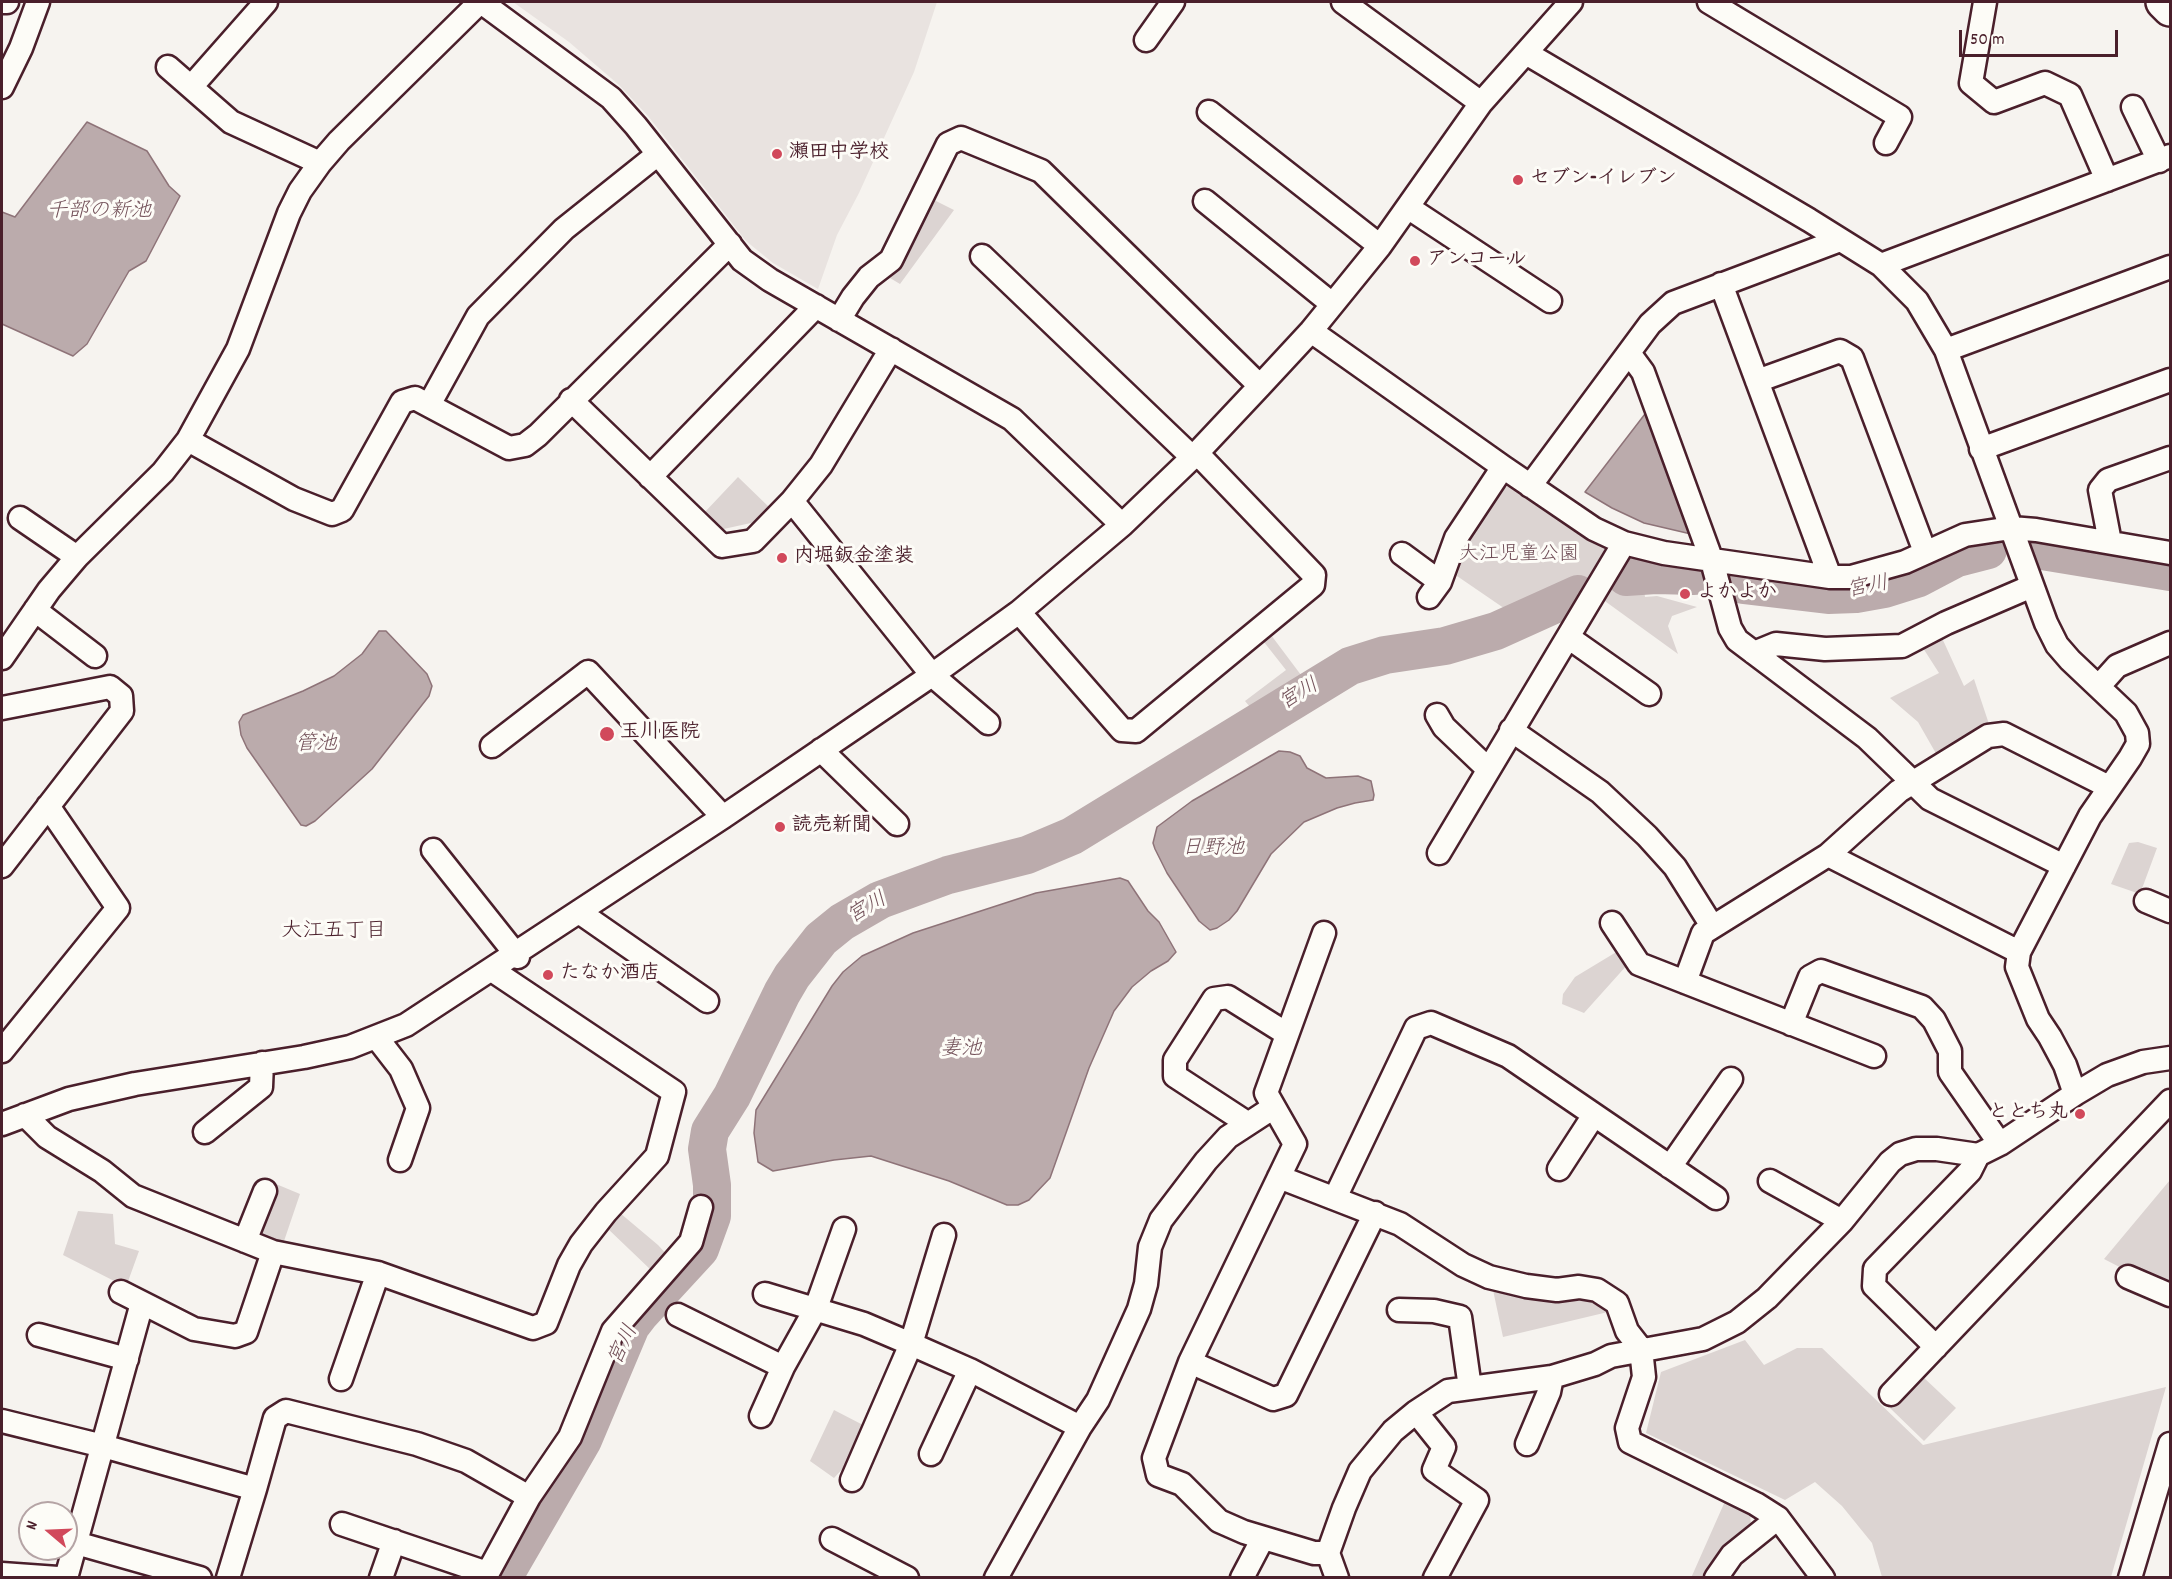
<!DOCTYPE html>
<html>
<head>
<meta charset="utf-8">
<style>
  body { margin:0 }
  #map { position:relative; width:2172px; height:1579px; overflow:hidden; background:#f6f3ef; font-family:Dekko,sans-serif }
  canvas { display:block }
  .frame { position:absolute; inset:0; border:3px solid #4a1f2b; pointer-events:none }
  .north { position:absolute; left:18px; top:1501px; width:60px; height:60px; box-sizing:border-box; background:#fdfcf7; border:2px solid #b5a4a5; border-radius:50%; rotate:289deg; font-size:16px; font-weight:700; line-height:24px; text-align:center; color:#4a1f2b }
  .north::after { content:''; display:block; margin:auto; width:21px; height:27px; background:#d1495b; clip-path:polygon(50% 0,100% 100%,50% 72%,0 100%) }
  .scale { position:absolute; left:1959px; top:30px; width:159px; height:27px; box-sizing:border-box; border:3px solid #4a1f2b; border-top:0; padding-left:8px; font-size:18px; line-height:21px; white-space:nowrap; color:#4a1f2b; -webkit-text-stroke:4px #fdfcf7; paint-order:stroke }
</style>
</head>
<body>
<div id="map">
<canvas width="2172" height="1579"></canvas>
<div class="frame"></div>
<div class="north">N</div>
<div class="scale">50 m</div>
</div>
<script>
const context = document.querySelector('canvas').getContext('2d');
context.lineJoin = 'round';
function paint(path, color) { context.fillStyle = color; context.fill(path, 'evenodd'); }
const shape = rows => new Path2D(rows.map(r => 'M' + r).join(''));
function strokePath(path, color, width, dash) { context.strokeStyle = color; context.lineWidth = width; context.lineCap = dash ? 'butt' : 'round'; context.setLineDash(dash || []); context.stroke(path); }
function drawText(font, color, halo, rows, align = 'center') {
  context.font = font + ' Dekko,"Klee One",sans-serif'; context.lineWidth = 6; context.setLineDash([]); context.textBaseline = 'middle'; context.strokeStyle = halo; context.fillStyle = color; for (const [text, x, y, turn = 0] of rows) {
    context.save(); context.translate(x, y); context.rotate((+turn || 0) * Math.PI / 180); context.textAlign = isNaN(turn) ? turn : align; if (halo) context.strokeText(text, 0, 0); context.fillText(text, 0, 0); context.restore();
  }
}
const built = shape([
  [513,2,937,2,914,72,859,193,837,235,818,289,773,263,746,241,648,116,619,85,569,42]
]);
const green = shape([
  [930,198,954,210,900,284,890,278],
  [738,477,771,509,760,521,719,530,704,513],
  [1510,486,1589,540,1607,545,1587,584,1514,615,1457,576,1467,541,1498,490],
  [1643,581,1645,597,1657,596,1697,607,1672,616,1668,626,1678,654,1602,599,1610,587],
  [1268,631,1307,683,1259,718,1245,701,1286,670,1260,637],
  [1942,638,1964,686,1974,679,1989,724,1938,757,1918,722,1890,698,1939,673,1923,648],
  [2138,842,2157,848,2140,894,2111,884,2129,843],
  [1618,951,1628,964,1584,1013,1562,1004,1563,994,1575,977],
  [2170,1180,2170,1293,2104,1259],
  [276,1184,300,1194,283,1244,255,1235],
  [78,1211,113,1214,115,1244,139,1251,126,1287,63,1255],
  [620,1213,658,1245,671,1259,652,1271,606,1227],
  [1493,1290,1548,1302,1574,1300,1594,1301,1608,1312,1503,1337],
  [1745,1340,1764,1365,1797,1348,1822,1348,1923,1445,2166,1387,2111,1577,1882,1577,1872,1543,1842,1506,1815,1482,1785,1500,1646,1433,1661,1372],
  [1922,1376,1956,1408,1924,1441,1890,1408],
  [834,1410,865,1426,846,1465,834,1478,810,1461],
  [1726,1499,1750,1511,1751,1527,1716,1557,1703,1577,1691,1578]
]);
const water = shape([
  [87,122,147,151,169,186,180,196,146,261,129,271,87,344,73,356,2,324,2,212,15,217,87,122],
  [1645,414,1691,534,1644,523,1612,508,1585,492,1645,414],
  [379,631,386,631,427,674,432,686,429,696,372,769,315,821,306,826,301,825,247,748,241,735,239,722,243,715,303,691,334,676,362,654,379,631],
  [1279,751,1290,752,1300,756,1307,768,1326,778,1358,776,1371,781,1374,795,1373,800,1355,803,1337,808,1304,822,1271,854,1237,911,1229,920,1217,928,1210,930,1199,921,1167,873,1155,849,1153,843,1157,827,1192,801,1279,751],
  [1120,878,1128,881,1148,911,1159,922,1176,952,1168,961,1151,971,1132,987,1114,1011,1089,1068,1050,1178,1029,1200,1018,1205,1007,1205,949,1181,871,1156,834,1160,773,1171,758,1162,754,1133,756,1110,832,986,843,972,862,956,913,933,1036,893,1120,878]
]);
const river = shape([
  [2036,550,2170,572],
  [1626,577,1656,575,1694,576],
  [1743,585,1828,595,1856,594,1884,589,1919,578,1957,558,1988,550],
  [503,1578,583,1440,631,1326,641,1313,700,1249,712,1216,712,1185,707,1149,710,1131,732,1096,782,993,792,976,821,939,842,922,880,900,948,875,1027,855,1072,836,1350,666,1385,655,1445,646,1496,631,1578,594]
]);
const minor = shape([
  [2,2,7,2],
  [481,2,611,98,636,126,742,260,770,280,1012,419,1122,525],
  [1343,2,1481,103],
  [1709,2,1900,117,1886,143],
  [1985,2,1971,83,1994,102,2045,83,2070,95,2107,180],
  [1146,40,1173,2],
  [1526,53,1809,220,1881,265,1917,301,1946,350,2046,623,2057,645,2070,660,2126,713,2137,733,2138,744,2130,758,2090,816,2019,952,2017,967,2038,1019,2050,1037,2065,1065,2075,1094],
  [168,67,231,122,320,163],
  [2,87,21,48,38,2],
  [191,87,266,2],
  [2133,107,2159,161],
  [1209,112,1380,246],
  [1205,201,1332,304],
  [1409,208,1550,301],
  [982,256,1192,457],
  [1881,265,2170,156],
  [1721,284,1830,577],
  [839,320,853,297,869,277,891,260,948,144,961,138,1041,171,1260,386],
  [1311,331,1503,467,1594,529,1624,543,1664,553,1830,577,1851,577,1905,562,1965,535,2011,528,2036,530,2170,553],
  [1946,350,2170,267],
  [1629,353,1643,372,1712,561,1730,628,1737,640,1867,738,1930,799,2064,866],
  [1757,381,1840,351,1852,358,1925,552],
  [571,400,722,546,753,541,792,501,821,465,891,349],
  [429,405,478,316,564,229,658,154],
  [188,440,294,499,332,514,342,510,402,402,415,398,509,448,525,445,538,435,730,244],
  [1981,449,2170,380],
  [650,477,816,306],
  [1530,486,1650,324,1673,303,1840,240],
  [792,501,932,675,988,723],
  [20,518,77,557],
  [2110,542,2100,490,2108,480,2170,458],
  [1402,554,1440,582],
  [1429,597,1440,582,1456,538,1503,467],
  [35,610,95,656],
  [1019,612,1122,730,1136,731,1313,585,1314,575,1197,453],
  [1568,637,1649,694],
  [1754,653,1776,644,1825,649,1902,646,1946,623,2032,586],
  [2,658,49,590,77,557,163,472,188,440,238,349,289,213,300,191,320,163,339,141,480,2],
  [2099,686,2117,666,2170,643],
  [2,708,110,687,121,696,122,711,2,866],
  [1437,715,1444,727,1488,769],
  [1511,730,1600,792,1647,836,1675,867,1712,926],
  [492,746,588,672,723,817],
  [821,750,897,824],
  [433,850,518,957],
  [1439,853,1624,543],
  [1828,855,2019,952],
  [2146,901,2170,911],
  [579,912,707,1001],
  [1612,923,1639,964,1874,1056],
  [1324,933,1266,1093,1295,1144,1190,1362,1154,1458,1158,1475,1182,1484,1219,1521,1244,1532,1314,1553,1328,1553],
  [1685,982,1703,933,1828,855,1899,791,1988,736,2004,734,2109,787],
  [1791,1024,1810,977,1821,971,1922,1007,1934,1020,1950,1051,1950,1072,2000,1144],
  [377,1038,401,1069,418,1108,400,1160],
  [2,1051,118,908,48,806],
  [25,1115,47,1137,102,1171,133,1196,273,1252,378,1273,533,1328,546,1323,569,1265,581,1244,606,1212,657,1156,674,1092,492,970],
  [1247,1123,1175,1076,1175,1060,1214,999,1228,997,1287,1034],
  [2,1124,69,1099,135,1084,304,1057,350,1047,406,1025,723,817,932,675,1019,612,1122,525,1197,453,1260,386,1311,331,1380,246,1481,103,1571,2],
  [205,1132,261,1087,262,1063],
  [1670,1167,1731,1079],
  [1559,1169,1594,1115],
  [1279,1177,1400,1224,1463,1265,1489,1277,1526,1286,1557,1290,1579,1287,1597,1290,1617,1303,1627,1331,1641,1349,1644,1377,1627,1428,1630,1442,1756,1504,1778,1518,1823,1578],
  [1770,1181,1842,1221],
  [1335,1198,1416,1028,1431,1023,1508,1056,1716,1198],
  [245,1241,265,1191],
  [2128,1277,2170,1295],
  [121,1292,194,1329,235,1336,246,1332,273,1252],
  [765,1294,864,1324,911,1344,970,1370,1080,1427],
  [1399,1310,1434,1311,1460,1317,1470,1388],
  [678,1315,783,1367],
  [39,1335,127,1359],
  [1936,1347,1874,1286,1875,1269,1970,1171,1978,1155],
  [1190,1362,1273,1399,1286,1395,1375,1213],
  [341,1379,378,1273],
  [1891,1394,2170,1101],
  [1416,1412,1444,1447,1434,1470,1477,1500,1435,1578],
  [761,1416,783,1367,816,1308,844,1229],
  [2,1421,103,1446,255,1489,228,1578],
  [1527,1444,1549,1392,1552,1377],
  [931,1454,970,1370],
  [852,1480,911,1344,944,1235],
  [255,1489,275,1418,286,1411,417,1444,466,1461,529,1497],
  [342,1524,487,1573],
  [832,1539,907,1578],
  [76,1543,200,1578],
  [2,1574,58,1578],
  [66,1578,142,1303],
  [381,1578,394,1541],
  [485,1578,529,1497,570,1437,613,1331,691,1242,701,1207],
  [996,1578,1080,1427,1098,1400,1139,1309,1146,1284,1150,1247,1161,1220,1206,1161,1228,1137,1274,1107],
  [1242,1578,1263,1538],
  [1337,1578,1328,1553,1344,1508,1360,1471,1393,1431,1416,1412,1448,1391,1552,1377,1595,1364,1611,1356,1703,1339,1737,1322,1767,1298,1842,1221,1890,1162,1900,1154,1916,1149,1937,1149,1978,1155,2000,1144,2075,1094,2107,1075,2143,1062,2170,1058],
  [1716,1578,1732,1555,1778,1518],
  [2130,1578,2170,1444]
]);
const highway = shape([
  [2163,2,2170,9]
]);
const markers = [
  [777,154,6,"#d1495b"],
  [1518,180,6,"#d1495b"],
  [1415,261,6,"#d1495b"],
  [782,558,6,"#d1495b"],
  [1685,594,6,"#d1495b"],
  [607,734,8,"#d1495b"],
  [780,827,6,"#d1495b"],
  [548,975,6,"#d1495b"],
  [2080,1114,6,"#d1495b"]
];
const poiNames = [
  ["瀬田中学校",789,154],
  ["セブン-イレブン",1530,180],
  ["アンコール",1427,261],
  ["内堀鈑金塗装",794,558],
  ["よかよか",1697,594],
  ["玉川医院",620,734],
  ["読売新聞",792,827],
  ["たなか酒店",560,975],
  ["ととち丸",2068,1114,"right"]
];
const parkNames = [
  ["大江児童公園",1519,556]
];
const waterNames = [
  ["千部の新池",99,213],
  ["宮川",1868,589,-11],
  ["宮川",1300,696,-31],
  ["管池",316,746],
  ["日野池",1213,850],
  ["宮川",868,910,-30],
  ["妻池",961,1051],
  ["宮川",625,1346,-64]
];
const neighbourhoodNames = [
  ["大江五丁目",334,933]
];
paint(built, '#e9e3e0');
paint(green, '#dcd4d2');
paint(water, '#bbabac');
strokePath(water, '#8e7378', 1.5);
strokePath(river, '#bbabac', 38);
strokePath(minor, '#4a1f2b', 27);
strokePath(highway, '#4a1f2b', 38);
strokePath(minor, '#fdfcf7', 22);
strokePath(highway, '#fdfcf7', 33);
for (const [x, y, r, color] of markers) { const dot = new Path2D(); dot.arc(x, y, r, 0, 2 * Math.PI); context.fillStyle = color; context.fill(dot); strokePath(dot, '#fdfcf7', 2); }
drawText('bold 20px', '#4a1f2b', '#fdfcf7', poiNames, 'left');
drawText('20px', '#6e4c55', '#fdfcf7', parkNames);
drawText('italic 21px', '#725058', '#fdfcf7', waterNames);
drawText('21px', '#4a1f2b', '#fdfcf7', neighbourhoodNames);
</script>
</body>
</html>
